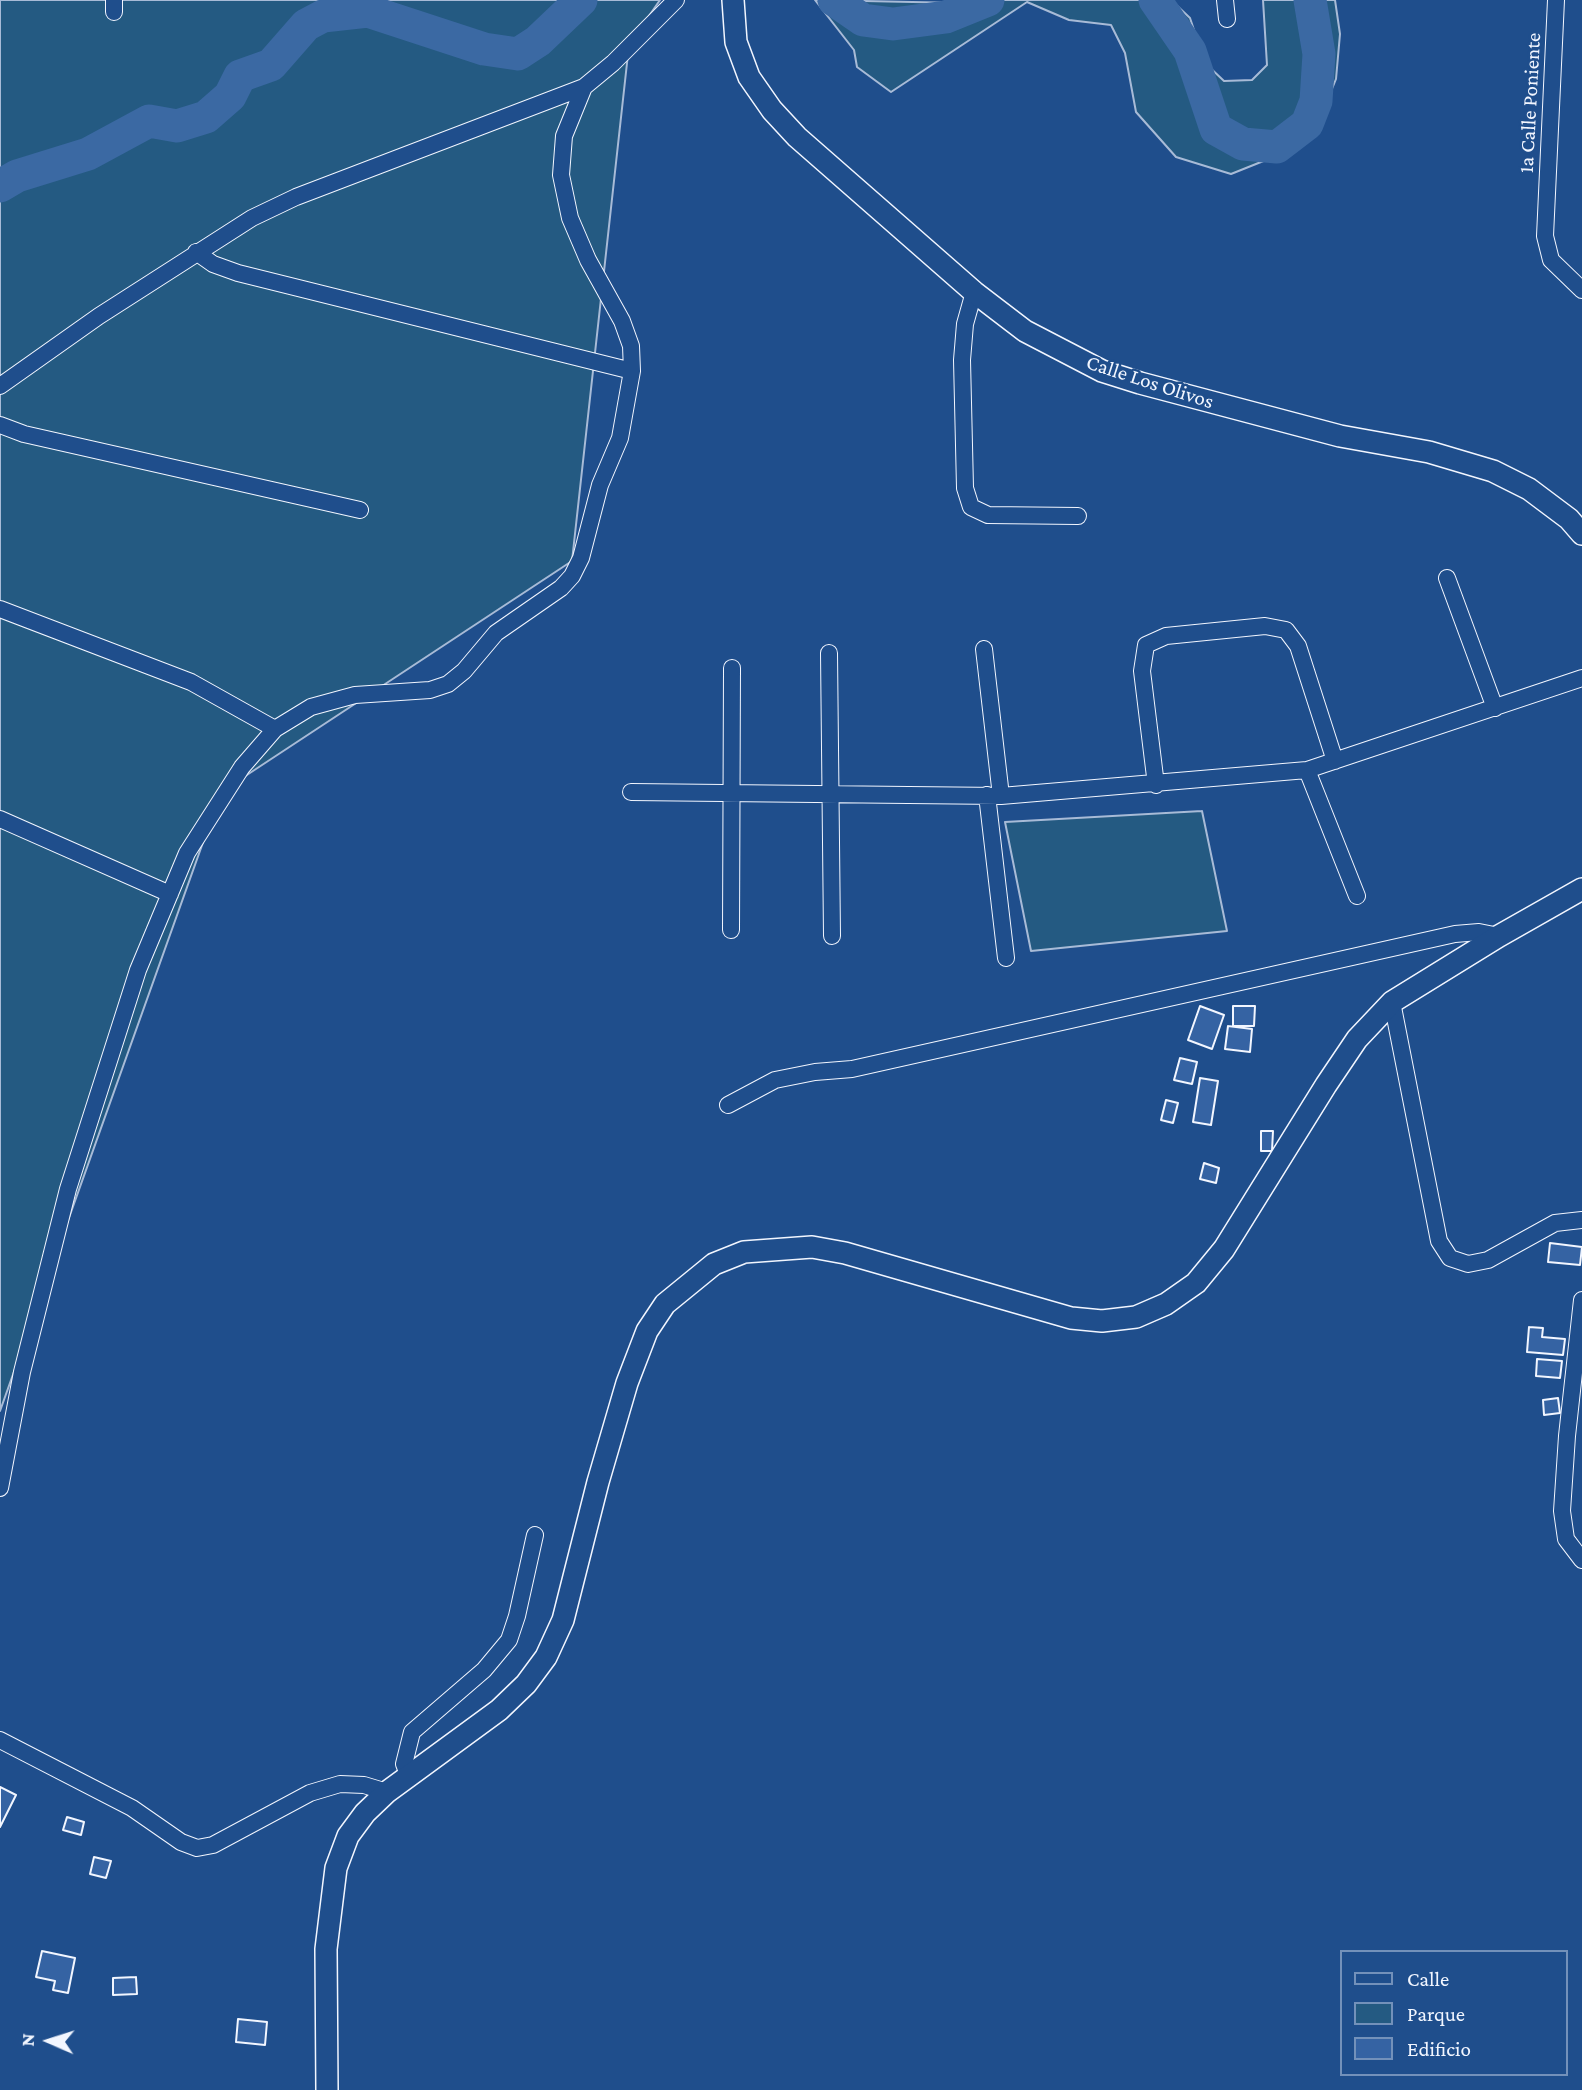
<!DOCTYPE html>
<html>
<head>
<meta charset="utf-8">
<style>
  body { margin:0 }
  #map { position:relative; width:1582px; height:2090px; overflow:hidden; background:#1f4e8c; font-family:"Crimson Pro",serif }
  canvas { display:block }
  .legend { position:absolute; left:1340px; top:1950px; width:228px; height:126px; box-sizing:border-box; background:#1f4e8c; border:2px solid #7391ba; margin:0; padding:9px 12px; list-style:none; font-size:21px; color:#f2f6ff }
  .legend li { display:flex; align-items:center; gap:14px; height:35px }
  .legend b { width:35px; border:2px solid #7391ba }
  .north { position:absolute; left:14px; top:2006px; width:70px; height:70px; -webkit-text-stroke:5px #1f4e8c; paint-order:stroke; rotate:273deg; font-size:19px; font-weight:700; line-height:28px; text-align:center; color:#f2f6ff }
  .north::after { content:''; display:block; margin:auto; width:24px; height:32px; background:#f2f6ff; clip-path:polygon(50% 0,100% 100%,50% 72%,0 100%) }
</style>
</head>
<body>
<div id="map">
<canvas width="1582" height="2090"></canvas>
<ul class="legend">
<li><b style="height:9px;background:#1f4e8c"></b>Calle</li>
<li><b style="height:19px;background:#245a82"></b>Parque</li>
<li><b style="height:19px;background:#3563a3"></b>Edificio</li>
</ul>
<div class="north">N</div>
</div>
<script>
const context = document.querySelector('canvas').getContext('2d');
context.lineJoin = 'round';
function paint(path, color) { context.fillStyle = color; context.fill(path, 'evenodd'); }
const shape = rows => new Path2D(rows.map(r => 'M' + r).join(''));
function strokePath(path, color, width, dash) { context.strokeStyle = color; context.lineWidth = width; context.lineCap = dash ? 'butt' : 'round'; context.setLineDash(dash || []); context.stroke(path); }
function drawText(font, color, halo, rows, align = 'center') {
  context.font = font + ' "Crimson Pro",serif'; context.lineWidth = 5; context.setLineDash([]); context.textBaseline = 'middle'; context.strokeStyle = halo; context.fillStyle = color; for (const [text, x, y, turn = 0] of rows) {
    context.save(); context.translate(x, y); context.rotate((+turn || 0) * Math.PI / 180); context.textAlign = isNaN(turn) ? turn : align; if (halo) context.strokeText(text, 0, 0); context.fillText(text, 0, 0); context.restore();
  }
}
const green = shape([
  [0,0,660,0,629,45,572,561,221,792,0,1411,0,0],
  [815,0,961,3,965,0,1171,0,1190,18,1205,63,1224,81,1252,80,1267,65,1263,0,1335,0,1340,34,1336,79,1317,126,1271,158,1231,174,1176,157,1136,112,1125,53,1111,25,1069,20,1027,2,891,92,857,67,854,50,815,0],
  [1202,811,1227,931,1031,951,1005,822,1202,811]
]);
const river = shape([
  [834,0,863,20,893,24,946,17,988,0],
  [1155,0,1190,51,1216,129,1243,144,1277,147,1307,124,1316,101,1319,54,1310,0],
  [0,186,17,176,88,154,149,121,177,126,206,117,230,96,240,76,271,65,306,25,323,16,368,11,484,49,518,54,538,41,581,0]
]);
const building = shape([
  [1200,1006,1224,1015,1212,1049,1188,1040,1200,1006],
  [1233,1006,1255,1006,1254,1026,1233,1026,1233,1006],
  [1228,1026,1252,1029,1250,1052,1225,1049,1228,1026],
  [1180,1058,1197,1062,1192,1084,1174,1080,1180,1058],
  [1200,1078,1218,1081,1211,1125,1193,1122,1200,1078],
  [1166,1100,1178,1103,1173,1123,1161,1120,1166,1100],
  [1261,1131,1273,1131,1272,1151,1261,1151,1261,1131],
  [1204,1163,1219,1168,1216,1183,1200,1179,1204,1163],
  [1550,1243,1582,1247,1580,1265,1548,1262,1550,1243],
  [1529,1327,1543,1328,1542,1337,1565,1339,1563,1355,1527,1352,1529,1327],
  [1537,1359,1562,1361,1560,1378,1536,1376,1537,1359],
  [1558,1398,1560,1413,1544,1415,1543,1400,1558,1398],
  [0,1787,16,1795,0,1827,0,1787],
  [67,1817,84,1822,81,1835,63,1830,67,1817],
  [94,1857,111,1861,106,1878,90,1874,94,1857],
  [42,1951,75,1958,68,1993,53,1990,55,1981,36,1977,42,1951],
  [136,1977,137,1994,113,1995,113,1978,136,1977],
  [238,2019,267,2022,265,2045,236,2042,238,2019]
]);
const minor = shape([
  [114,0,114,12],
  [1225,0,1227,19],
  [1556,0,1545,236,1551,260,1582,290],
  [196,252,213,264,238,273,632,371],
  [974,292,965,324,962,360,965,488,971,507,988,515,1078,516],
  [0,386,99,316,252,218,296,197,584,87,613,63,676,0],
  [0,425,24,434,360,510],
  [1447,578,1495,708],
  [0,609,191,682,275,729],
  [984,649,1001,796],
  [829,653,832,936],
  [1307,770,1357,896],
  [1156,785,1142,671,1146,645,1166,636,1265,626,1286,630,1298,646,1335,761],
  [631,792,1001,796,1307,770,1582,678],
  [987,795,1006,958],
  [0,819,170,894],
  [731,930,732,668],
  [1392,1002,1439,1241,1450,1258,1468,1264,1488,1260,1555,1223,1582,1220],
  [728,1105,775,1080,815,1072,852,1069,1455,934,1479,932,1499,936],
  [1582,1300,1567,1436,1562,1511,1566,1539,1582,1560],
  [0,1488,22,1372,68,1189,138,970,187,853,242,767,275,729,311,707,355,695,430,690,448,684,464,671,496,633,561,588,572,576,581,558,600,485,620,438,632,371,631,346,622,321,588,260,570,218,561,175,564,136,584,87],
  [0,1740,132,1808,181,1842,197,1848,213,1845,310,1793,340,1784,364,1785,387,1792],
  [409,1777,404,1764,412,1732,484,1670,509,1640,517,1616,535,1535]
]);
const tertiary = shape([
  [733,0,736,42,749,77,772,110,797,137,974,292,1025,331,1102,371,1140,383,1340,436,1429,452,1493,471,1529,489,1569,519,1582,534],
  [327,2090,326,1949,336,1868,348,1836,365,1813,387,1792,499,1710,526,1684,546,1657,563,1620,598,1482,627,1383,647,1331,665,1304,714,1264,744,1252,812,1247,845,1253,1071,1318,1102,1321,1136,1317,1166,1304,1196,1283,1224,1249,1326,1085,1357,1039,1392,1002,1499,936,1582,889]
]);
const streetNames = [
  ["1a Calle Poniente",1530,103,-87],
  ["Calle Los Olivos",1150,382,18]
];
paint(green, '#245a82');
strokePath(green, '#a8bbd7', 2);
strokePath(river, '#3b69a3', 33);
paint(building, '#3563a3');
strokePath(building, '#f2f6ff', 2);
strokePath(minor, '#f2f6ff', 18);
strokePath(tertiary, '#f2f6ff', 24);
strokePath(minor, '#1f4e8c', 16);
strokePath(tertiary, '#1f4e8c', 21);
drawText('21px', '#f2f6ff', '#1f4e8c', streetNames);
</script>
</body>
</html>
